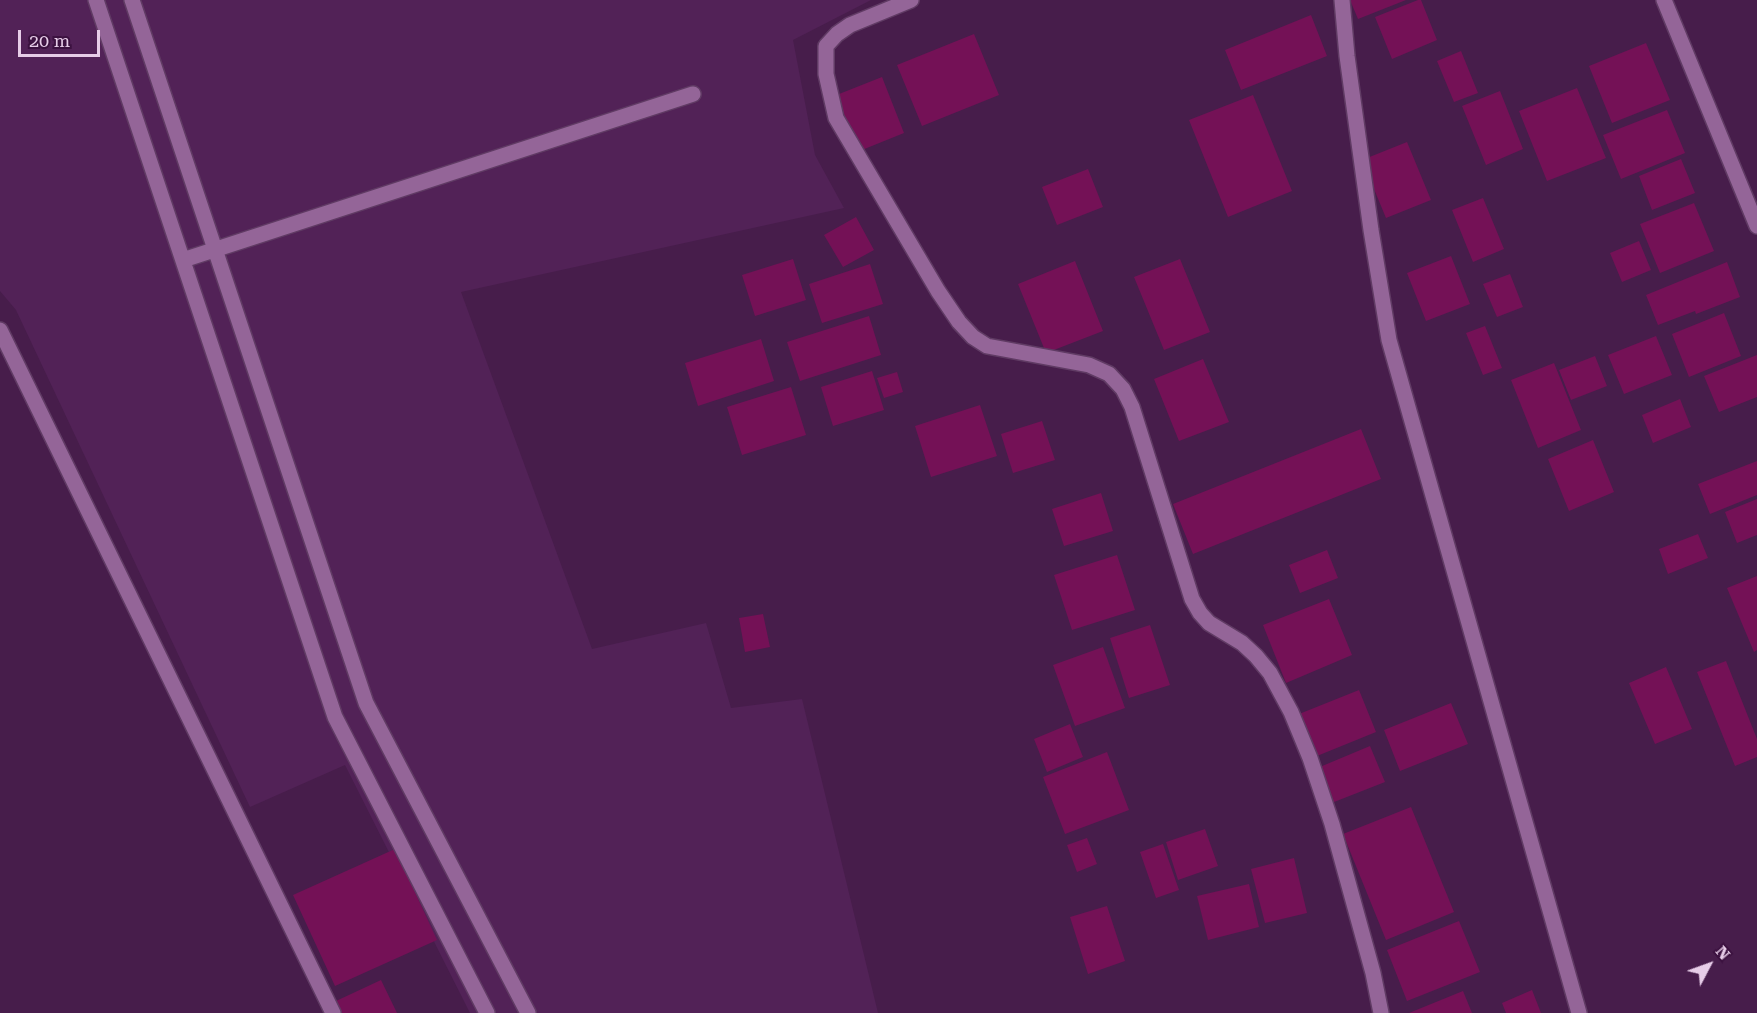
<!DOCTYPE html>
<html>
<head>
<meta charset="utf-8">
<style>
  body { margin:0 }
  #map { position:relative; width:1757px; height:1013px; overflow:hidden; background:#471d4b; font-family:"Roboto Serif",serif }
  canvas { display:block }
  .north { position:absolute; left:1679px; top:935px; width:60px; height:60px; -webkit-text-stroke:4px #3c1240; paint-order:stroke; rotate:49deg; font-size:16px; font-weight:700; line-height:24px; text-align:center; color:#e7cde8 }
  .north::after { content:''; display:block; margin:auto; width:21px; height:27px; background:#e7cde8; clip-path:polygon(50% 0,100% 100%,50% 72%,0 100%) }
  .scale { position:absolute; left:18px; top:30px; width:82px; height:27px; box-sizing:border-box; border:3px solid #e7cde8; border-top:0; padding-left:8px; font-size:18px; line-height:21px; white-space:nowrap; color:#e7cde8; -webkit-text-stroke:4px #3c1240; paint-order:stroke }
</style>
</head>
<body>
<div id="map">
<canvas width="1757" height="1013"></canvas>
<div class="north">N</div>
<div class="scale">20 m</div>
</div>
<script>
const context = document.querySelector('canvas').getContext('2d');
context.lineJoin = 'round';
function paint(path, color) { context.fillStyle = color; context.fill(path, 'evenodd'); }
const shape = rows => new Path2D(rows.map(r => 'M' + r).join(''));
function strokePath(path, color, width, dash) { context.strokeStyle = color; context.lineWidth = width; context.lineCap = dash ? 'butt' : 'round'; context.setLineDash(dash || []); context.stroke(path); }
const built = shape([
  [0,0,871,0,793,40,815,155,844,208,461,292,592,649,706,623,731,708,802,699,878,1013,470,1013,345,765,250,807,16,310,0,291]
]);
const building = shape([
  [1350,0,1406,0,1358,19],
  [1418,0,1421,0,1437,40,1392,59,1375,17],
  [1311,15,1327,56,1241,90,1225,50],
  [974,34,999,95,922,126,897,65],
  [1646,43,1670,100,1612,123,1589,66],
  [1461,51,1478,93,1454,102,1437,61],
  [882,77,904,133,857,152,834,96],
  [1577,88,1606,158,1547,181,1519,111],
  [1500,91,1523,149,1486,165,1462,106],
  [1253,95,1292,191,1228,217,1189,120],
  [1667,110,1685,153,1621,179,1603,135],
  [1407,142,1431,200,1386,218,1362,160],
  [1681,159,1695,193,1652,210,1639,176],
  [1088,169,1103,207,1057,225,1042,187],
  [1483,198,1504,249,1473,262,1452,210],
  [1694,203,1714,251,1660,273,1640,224],
  [856,217,874,250,843,267,824,235],
  [1639,241,1651,270,1622,282,1610,253],
  [1451,256,1470,304,1426,321,1407,273],
  [793,259,806,300,755,316,742,275],
  [1180,259,1210,332,1164,350,1134,277],
  [1075,261,1103,331,1046,353,1018,284],
  [1727,262,1740,297,1696,314,1695,311,1658,325,1646,295],
  [870,264,883,304,822,323,809,284],
  [1510,274,1523,307,1497,317,1483,284],
  [1724,313,1741,356,1689,377,1672,334],
  [869,316,881,355,800,381,787,342],
  [1485,326,1502,368,1483,375,1466,333],
  [1656,336,1672,375,1624,394,1608,355],
  [761,339,774,381,698,406,685,363],
  [1757,355,1757,397,1719,412,1704,376],
  [1595,356,1607,386,1571,400,1559,370],
  [1203,359,1229,422,1179,441,1154,379],
  [1554,363,1581,430,1538,448,1511,380],
  [872,371,884,410,833,426,821,387],
  [897,372,903,392,884,398,877,378],
  [791,387,806,435,742,455,727,407],
  [1680,399,1691,427,1653,443,1642,415],
  [980,405,997,456,931,477,915,426],
  [1042,421,1055,460,1013,473,1001,434],
  [1361,429,1381,479,1193,554,1173,504],
  [1593,440,1614,492,1569,511,1548,459],
  [1757,461,1757,495,1710,514,1698,484],
  [1101,493,1113,531,1064,546,1052,509],
  [1757,499,1757,535,1737,543,1725,512],
  [1698,534,1708,558,1668,574,1659,549],
  [1327,550,1338,578,1300,593,1289,565],
  [1117,555,1135,610,1072,630,1054,575],
  [1757,576,1757,650,1754,652,1727,588],
  [1329,599,1352,655,1286,683,1263,625],
  [763,614,770,647,745,652,739,618],
  [1150,625,1170,685,1129,698,1110,638],
  [1103,647,1125,708,1075,726,1053,665],
  [1726,661,1757,739,1757,757,1735,766,1697,672],
  [1666,667,1692,729,1655,744,1629,683],
  [1359,690,1376,732,1317,756,1299,714],
  [1451,703,1468,744,1400,771,1384,730],
  [1070,724,1083,757,1047,772,1034,739],
  [1370,746,1385,782,1329,804,1315,769],
  [1107,752,1129,810,1065,834,1043,777],
  [1411,807,1454,912,1386,940,1343,834],
  [1205,829,1218,866,1178,880,1166,842],
  [1087,838,1097,864,1077,872,1067,845],
  [1163,844,1179,890,1156,898,1140,852],
  [395,849,437,940,335,986,293,895],
  [1294,858,1307,913,1265,923,1251,869],
  [1249,884,1259,927,1208,940,1197,896],
  [1107,906,1125,961,1088,974,1070,917],
  [1459,921,1480,972,1407,1001,1387,950],
  [381,980,397,1013,342,1013,336,1001],
  [1532,990,1541,1013,1506,1013,1502,1003],
  [1463,991,1472,1013,1409,1013]
]);
const minor = shape([
  [96,0,335,717,487,1013],
  [132,0,366,703,528,1013],
  [911,0,850,25,837,34,826,46,826,74,836,118,938,291,959,322,973,337,987,346,1089,365,1109,374,1123,389,1132,407,1192,599,1200,613,1209,623,1242,643,1256,656,1270,673,1291,712,1310,758,1332,824,1373,973,1381,1013],
  [1342,0,1347,56,1371,230,1389,340,1579,1013],
  [1664,0,1757,226],
  [183,260,693,94],
  [0,330,333,1013]
]);
paint(built, '#522257');
paint(building, '#741156');
strokePath(minor, '#603b64', 18);
strokePath(minor, '#946598', 15);
</script>
</body>
</html>
